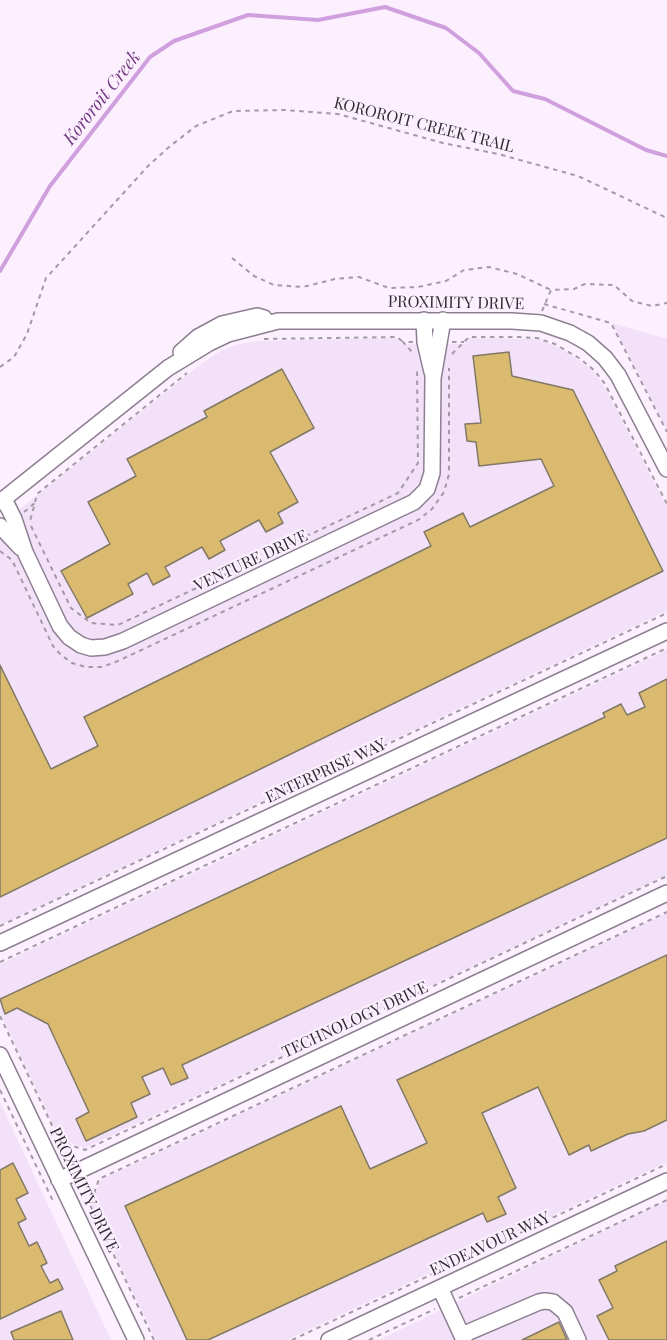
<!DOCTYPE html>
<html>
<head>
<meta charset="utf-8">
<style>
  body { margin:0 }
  canvas { display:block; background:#fcf0ff }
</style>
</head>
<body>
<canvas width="667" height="1340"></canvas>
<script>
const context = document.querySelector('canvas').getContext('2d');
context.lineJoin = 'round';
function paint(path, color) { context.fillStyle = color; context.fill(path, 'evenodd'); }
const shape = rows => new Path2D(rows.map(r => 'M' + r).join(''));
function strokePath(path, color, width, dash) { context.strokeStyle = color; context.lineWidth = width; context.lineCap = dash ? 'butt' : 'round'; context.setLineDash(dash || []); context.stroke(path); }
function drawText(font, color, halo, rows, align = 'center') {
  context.font = font + ' "Playfair Display",serif'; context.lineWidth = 4.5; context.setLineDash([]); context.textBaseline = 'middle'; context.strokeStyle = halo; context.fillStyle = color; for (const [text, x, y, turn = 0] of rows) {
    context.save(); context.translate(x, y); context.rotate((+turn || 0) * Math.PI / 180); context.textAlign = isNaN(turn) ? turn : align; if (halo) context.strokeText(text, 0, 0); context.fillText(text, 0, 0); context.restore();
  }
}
const built = shape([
  [612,323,667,339,667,431],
  [396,338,402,344,464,344,469,338,532,339,544,341,566,351,592,370,606,389,667,507,667,611,0,925,0,525,201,364,219,352,239,344,259,341],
  [667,650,667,875,85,1148,60,1139,0,1013,0,964],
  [667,913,667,1162,287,1340,156,1340,91,1206,100,1180],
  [0,1102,111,1340,0,1340],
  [667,1200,667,1340,379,1340]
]);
const stream = shape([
  [0,271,50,186,150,57,174,41,248,15,318,20,385,7,446,28,479,53,513,91,545,99,646,150,667,156]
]);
const building = shape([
  [509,352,512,376,573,390,663,571,0,897,0,665,51,769,98,746,84,717,431,546,424,532,463,513,470,527,554,486,541,459,479,466,476,442,467,441,465,424,481,423,473,356,509,352],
  [282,369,314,428,270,452,298,502,278,513,283,523,266,532,259,520,220,541,225,550,209,559,202,547,165,567,170,576,153,585,147,573,128,584,133,594,87,618,61,571,110,544,88,502,136,476,127,459,207,417,204,411,282,369],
  [667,679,667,838,182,1065,188,1078,171,1085,163,1068,142,1077,150,1094,131,1103,137,1117,86,1141,76,1119,89,1112,48,1024,17,1008,5,1014,0,999,605,717,603,713,621,704,627,715,645,707,639,693,667,679],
  [667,955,667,1120,644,1131,628,1134,591,1151,589,1145,569,1155,538,1087,482,1113,516,1188,498,1197,506,1214,487,1222,483,1213,208,1340,187,1340,125,1206,341,1106,370,1169,427,1143,397,1080,667,955],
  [13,1163,28,1193,16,1199,26,1219,18,1223,29,1246,37,1242,47,1263,41,1266,50,1283,58,1279,63,1289,0,1319,0,1170,13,1163],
  [667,1241,667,1340,609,1340,597,1316,613,1308,599,1280,617,1271,615,1266,667,1241],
  [61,1311,73,1340,14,1340,11,1332,61,1311],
  [559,1322,567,1340,522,1340,559,1322]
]);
const path = shape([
  [232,258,254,276,274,285,303,287,335,279,359,277,389,288,418,287,446,281,464,270,489,267,517,274,551,290],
  [544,304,611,323,667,432],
  [542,311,551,290,574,289,585,284,614,285,632,301,652,306,667,303],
  [264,339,397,337,403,342],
  [413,342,403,342,413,353],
  [452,342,464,342],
  [452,354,469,337,519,337,537,338,555,344,579,358,594,370,605,384,667,504],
  [0,367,14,357,27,334,46,278,68,254,148,166,169,147,196,126,233,111,285,110,338,114,443,143,498,154,578,176,667,218],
  [35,502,37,494,187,373],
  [24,512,35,503,30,521],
  [31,526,71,608,91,623,118,625,398,493,418,463,417,369],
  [0,551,12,560,53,646,61,655,72,663,86,667,102,667,118,661,418,520,432,509,444,492,449,474,449,368],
  [0,926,667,613],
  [0,962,667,648],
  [0,1016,59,1140,70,1145],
  [0,1090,53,1201],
  [76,1157,70,1145,85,1150,667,876],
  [87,1181,93,1195],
  [459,1298,667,1200],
  [154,1340,90,1205,99,1179,667,912],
  [292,1340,667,1164],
  [369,1340,435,1309]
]);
const minor = shape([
  [424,320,425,342,432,372],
  [181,352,198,337,222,324,257,316,264,318],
  [4,499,14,519,25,552,60,626,69,637,81,645,91,648,105,647,123,641,414,502,427,489,432,473,433,378,443,320],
  [0,502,168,368,209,343,228,334,278,321,512,321,541,323,570,333,588,343,605,358,618,375,667,469],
  [0,526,21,548],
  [0,943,667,631],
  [0,1055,136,1340],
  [59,1180,667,893],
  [440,1288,464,1340],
  [462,1335,539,1302,545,1301,553,1302,565,1312,578,1340],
  [329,1340,667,1181]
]);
const streetNames = [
  ["KOROROIT CREEK TRAIL",424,125,14],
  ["PROXIMITY DRIVE",456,303,1],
  ["VENTURE DRIVE",251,561,-25],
  ["ENTERPRISE WAY",326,771,-25],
  ["TECHNOLOGY DRIVE",355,1020,-25],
  ["PROXIMITY DRIVE",84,1190,64],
  ["ENDEAVOUR WAY",490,1244,-25]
];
const waterNames = [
  ["Kororoit Creek",102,98,-52]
];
paint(built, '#f3e0f9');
strokePath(stream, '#d0a0de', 4);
paint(building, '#d9ba6f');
strokePath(building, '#817865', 1.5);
strokePath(minor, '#8d7f91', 18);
strokePath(path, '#a39aa6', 2, [4.5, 4.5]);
strokePath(minor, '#fff', 15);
drawText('16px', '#302b32', '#fcf0ff', streetNames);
drawText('italic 18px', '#743a83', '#fcf0ff', waterNames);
</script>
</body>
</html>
